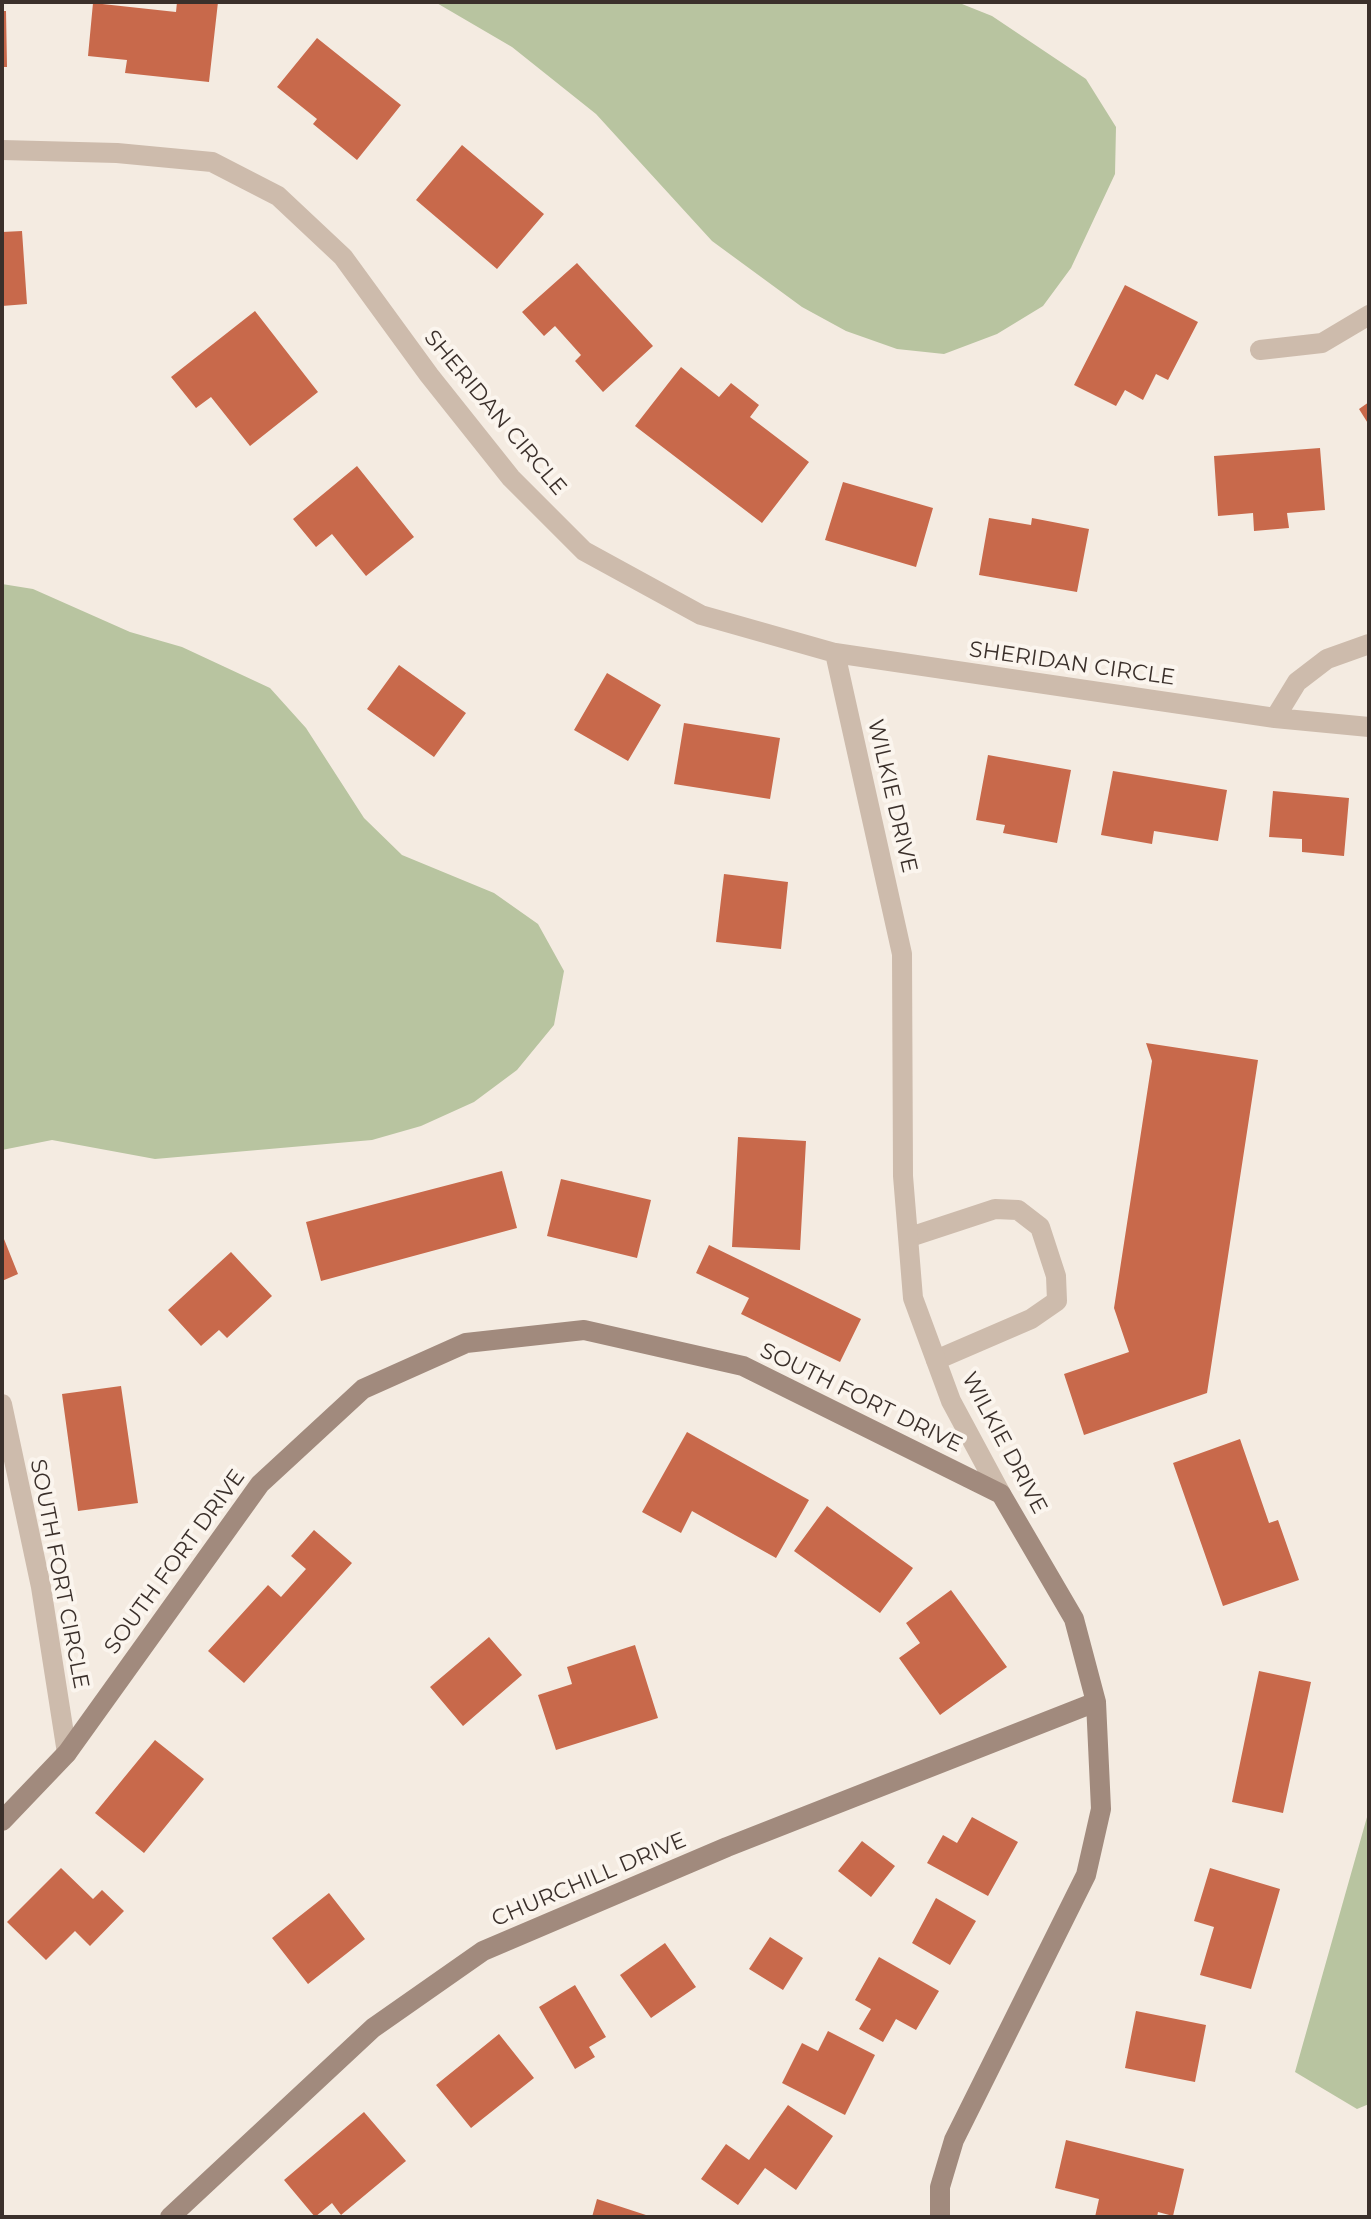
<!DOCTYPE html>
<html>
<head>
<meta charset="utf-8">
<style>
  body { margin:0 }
  #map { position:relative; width:1371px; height:2219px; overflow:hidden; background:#f4ebe1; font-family:Montserrat,sans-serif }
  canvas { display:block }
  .frame { position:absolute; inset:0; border:4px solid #3b302b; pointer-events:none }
</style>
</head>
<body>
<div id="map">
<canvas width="1371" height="2219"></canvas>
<div class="frame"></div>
</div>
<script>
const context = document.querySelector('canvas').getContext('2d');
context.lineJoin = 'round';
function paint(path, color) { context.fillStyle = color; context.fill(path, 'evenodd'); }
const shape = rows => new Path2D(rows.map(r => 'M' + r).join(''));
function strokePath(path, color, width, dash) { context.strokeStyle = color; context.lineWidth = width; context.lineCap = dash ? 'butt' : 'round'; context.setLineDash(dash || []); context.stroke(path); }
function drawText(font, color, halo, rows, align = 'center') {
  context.font = font + ' Montserrat,sans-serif'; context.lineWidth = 8; context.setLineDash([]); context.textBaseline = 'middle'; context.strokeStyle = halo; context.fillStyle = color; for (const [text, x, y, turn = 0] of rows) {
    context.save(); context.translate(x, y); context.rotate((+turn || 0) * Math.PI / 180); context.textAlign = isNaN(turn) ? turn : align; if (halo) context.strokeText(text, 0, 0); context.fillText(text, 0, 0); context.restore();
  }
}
const green = shape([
  [435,2,957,2,992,16,1086,79,1116,127,1115,174,1071,268,1043,306,997,334,944,354,897,349,846,331,802,307,712,241,596,114,512,47],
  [2,584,33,589,130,632,182,647,270,688,306,728,364,818,402,855,494,893,538,924,564,971,554,1025,517,1070,474,1102,421,1126,372,1140,155,1159,52,1140,2,1150],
  [1369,1810,1369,2104,1357,2109,1295,2072]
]);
const building = shape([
  [177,2,218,2,209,82,125,73,127,60,88,56,93,3,176,12],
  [2,11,6,11,7,67,2,67],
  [317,38,401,105,357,160,313,124,317,119,277,87],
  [462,145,544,214,497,269,416,200],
  [22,231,27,304,2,306,2,232],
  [577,263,653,346,603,392,575,361,581,355,555,326,544,336,522,312],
  [1125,285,1198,322,1168,380,1156,374,1143,400,1125,390,1116,406,1074,385],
  [255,311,318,392,250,446,211,397,196,408,171,377],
  [681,367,719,397,731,383,759,405,750,417,809,462,762,523,635,426],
  [1369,402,1369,425,1359,409],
  [1320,448,1325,510,1287,513,1289,528,1254,531,1253,513,1218,516,1214,456],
  [357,466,414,537,366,576,332,534,316,547,293,519],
  [843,482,933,508,916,567,825,540],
  [989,518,1031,525,1032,518,1089,529,1077,592,979,575],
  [399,665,466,713,434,757,367,709],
  [607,673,661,705,628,761,574,730],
  [684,723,780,738,770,799,674,784],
  [988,755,1071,770,1057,843,1003,833,1005,825,976,820],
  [1113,771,1227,790,1218,841,1154,831,1152,844,1101,835],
  [1273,791,1349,798,1344,856,1302,852,1302,839,1269,837],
  [724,874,788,882,781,949,716,942],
  [1146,1043,1258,1060,1207,1393,1084,1435,1064,1374,1129,1352,1114,1308,1152,1061],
  [738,1137,806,1141,800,1250,732,1247],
  [502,1171,517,1228,321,1281,306,1222],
  [561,1179,651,1200,637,1258,547,1236],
  [2,1234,18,1274,2,1281],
  [709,1245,861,1319,840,1362,741,1314,749,1298,696,1273],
  [231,1252,272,1296,227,1338,219,1330,201,1346,168,1310],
  [121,1386,138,1503,78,1511,62,1394],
  [687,1432,809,1500,776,1558,692,1511,681,1533,642,1512],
  [1240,1439,1269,1523,1278,1520,1299,1580,1223,1606,1173,1463],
  [827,1506,913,1568,880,1613,794,1551],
  [314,1530,352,1563,244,1683,208,1651,268,1585,281,1597,306,1569,291,1556],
  [951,1590,1007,1667,940,1715,899,1658,920,1643,906,1623],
  [489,1637,522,1675,463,1726,430,1687],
  [635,1645,658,1718,556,1750,538,1695,572,1684,567,1667],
  [1259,1671,1311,1682,1283,1813,1232,1802],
  [155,1740,204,1779,144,1853,95,1813],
  [972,1817,1018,1842,988,1896,927,1863,943,1835,957,1843],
  [862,1841,895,1866,871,1897,838,1871],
  [61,1868,93,1899,102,1890,124,1911,90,1946,75,1931,46,1960,7,1922],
  [1210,1868,1280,1889,1251,1989,1200,1975,1214,1927,1194,1921],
  [329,1893,365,1939,308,1984,272,1938],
  [936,1898,976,1921,950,1965,912,1943],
  [770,1937,803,1958,783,1990,749,1969],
  [665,1943,696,1987,651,2018,620,1975],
  [879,1957,939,1991,916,2030,896,2019,883,2042,859,2029,871,2009,855,2000],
  [575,1985,606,2037,589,2047,595,2057,575,2069,539,2007],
  [1136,2011,1206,2025,1195,2082,1125,2068],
  [828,2031,875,2055,845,2115,782,2083,802,2043,818,2051],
  [499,2034,534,2078,471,2128,436,2085],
  [788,2105,833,2136,796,2190,765,2168,738,2205,701,2179,726,2144,749,2160],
  [364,2112,406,2161,341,2215,332,2203,315,2217,284,2180],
  [1066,2140,1184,2169,1173,2216,1158,2212,1157,2217,1095,2217,1099,2199,1055,2188],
  [597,2199,649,2216,648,2217,592,2217]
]);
const lane = shape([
  [910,1237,995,1209,1018,1210,1040,1227,1056,1276,1057,1301,1031,1319,936,1360]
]);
const street = shape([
  [2,150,117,153,212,162,278,196,343,257,429,375,511,478,584,551,701,615,835,653,1275,718,1369,727],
  [1260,350,1322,343,1369,315],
  [835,653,902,954,903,1176,913,1298,951,1401,1001,1494],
  [1275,718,1297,682,1327,659,1369,644],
  [2,1404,41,1587,67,1753]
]);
const secondary = shape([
  [2,1821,67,1753,260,1484,363,1389,466,1343,584,1330,743,1366,1001,1494,1074,1619,1096,1702,1101,1809,1086,1875,954,2140,940,2187,940,2217],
  [170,2217,373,2028,483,1951,727,1847,1096,1702]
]);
const streetNames = [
  ["SHERIDAN CIRCLE",495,413,50],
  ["SHERIDAN CIRCLE",1072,664,8],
  ["WILKIE DRIVE",892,796,77],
  ["SOUTH FORT DRIVE",861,1398,26],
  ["WILKIE DRIVE",1004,1443,62],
  ["SOUTH FORT DRIVE",175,1562,-54],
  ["SOUTH FORT CIRCLE",59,1574,79],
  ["CHURCHILL DRIVE",589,1880,-23]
];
paint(green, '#b8c4a0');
paint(building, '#c8694b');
strokePath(lane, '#cdbbac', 20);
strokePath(street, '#cdbbac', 20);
strokePath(secondary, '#a18a7d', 20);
drawText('22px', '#3b302b', '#fbf5ee', streetNames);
</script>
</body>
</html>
